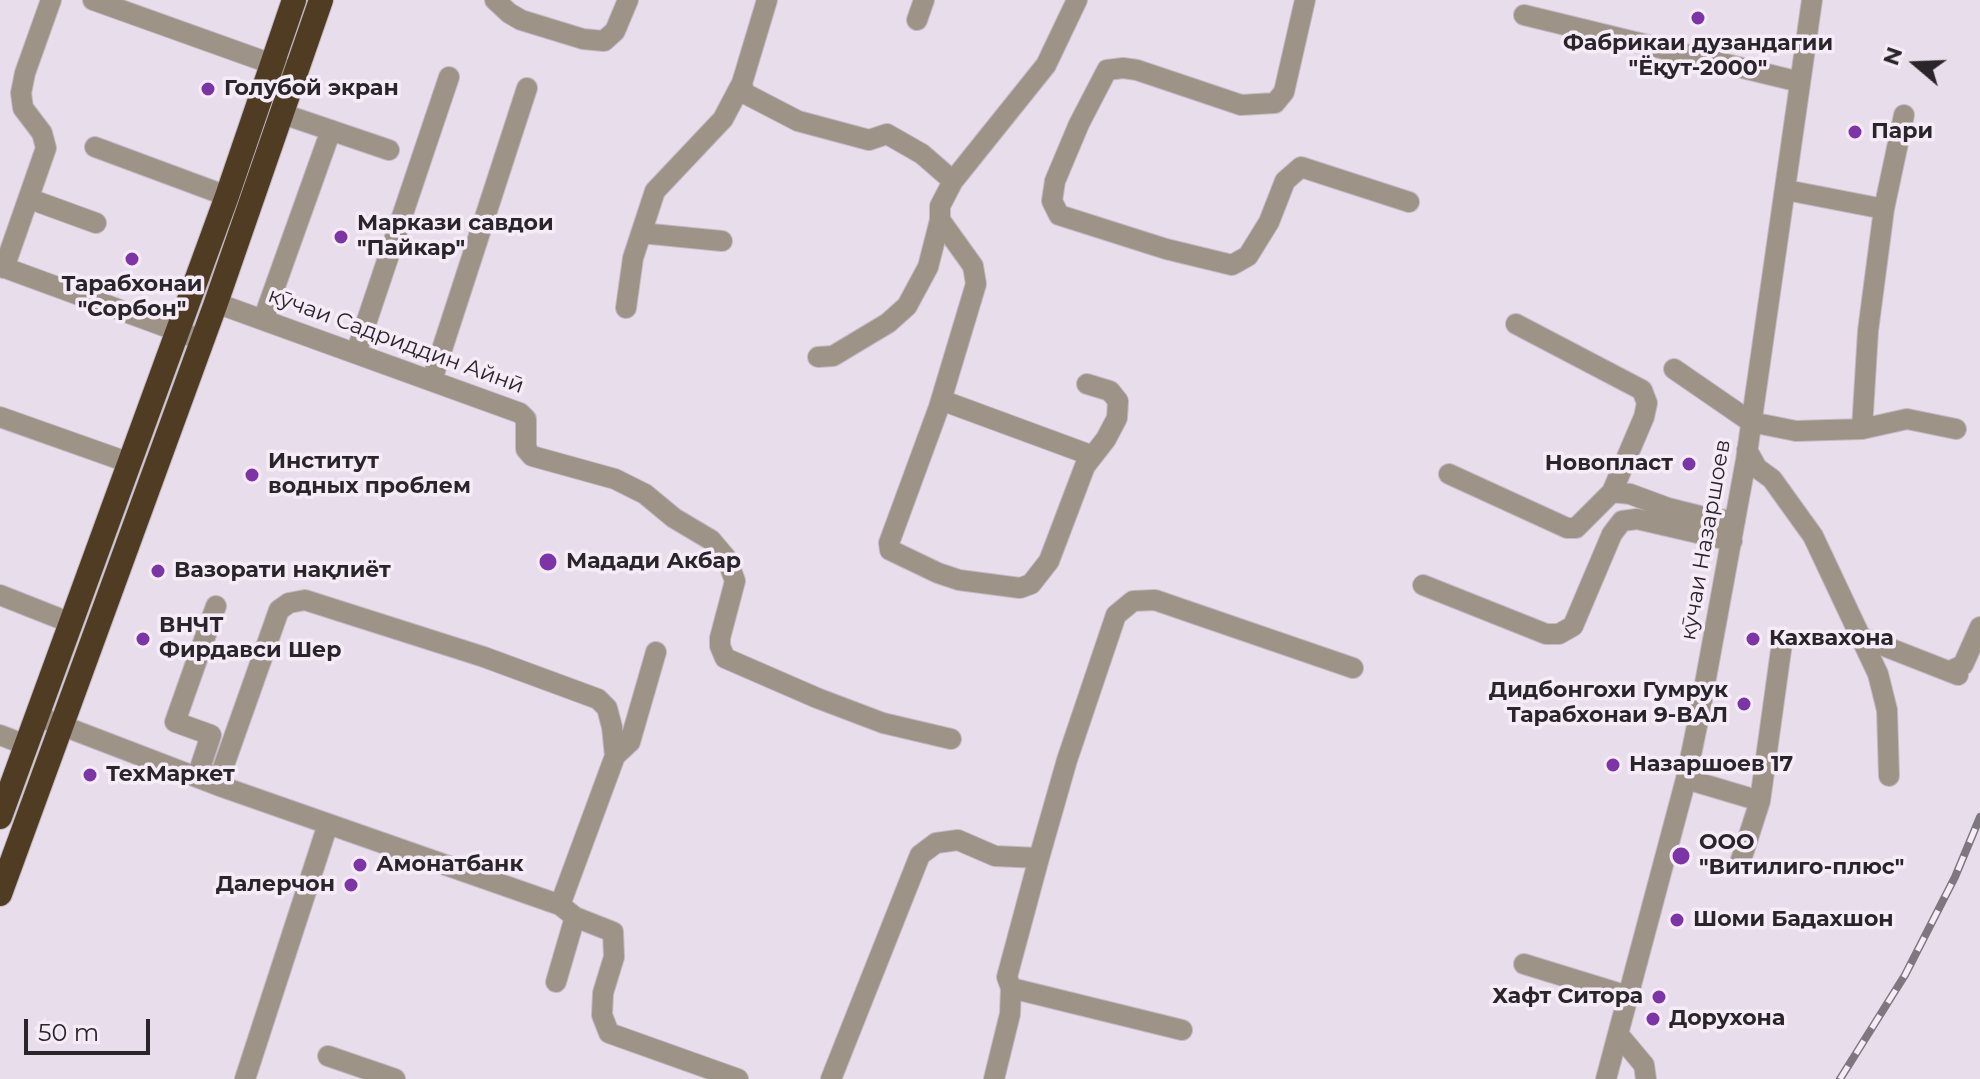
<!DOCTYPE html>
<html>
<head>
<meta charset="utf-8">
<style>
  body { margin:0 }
  #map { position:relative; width:1980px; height:1079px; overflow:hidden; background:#e8deeb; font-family:Montserrat,sans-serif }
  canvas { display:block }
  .north { position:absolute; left:1876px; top:24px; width:80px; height:80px; -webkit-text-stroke:6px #f6ecf8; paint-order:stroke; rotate:289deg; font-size:22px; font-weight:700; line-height:32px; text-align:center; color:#29252a }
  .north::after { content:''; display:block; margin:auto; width:28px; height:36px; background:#29252a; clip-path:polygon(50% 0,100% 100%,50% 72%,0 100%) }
  .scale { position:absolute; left:24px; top:1019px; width:126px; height:36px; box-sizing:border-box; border:4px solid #29252a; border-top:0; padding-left:10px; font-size:24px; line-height:28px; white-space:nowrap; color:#29252a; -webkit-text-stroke:6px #f6ecf8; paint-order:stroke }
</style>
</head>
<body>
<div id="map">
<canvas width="1980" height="1079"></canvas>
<div class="north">N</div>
<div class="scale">50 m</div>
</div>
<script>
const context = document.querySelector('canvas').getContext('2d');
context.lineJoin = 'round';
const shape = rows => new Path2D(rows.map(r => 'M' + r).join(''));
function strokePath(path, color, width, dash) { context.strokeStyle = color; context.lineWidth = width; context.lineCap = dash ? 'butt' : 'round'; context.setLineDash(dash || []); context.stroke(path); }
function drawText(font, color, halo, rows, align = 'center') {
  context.font = font + ' Montserrat,sans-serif'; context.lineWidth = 7; context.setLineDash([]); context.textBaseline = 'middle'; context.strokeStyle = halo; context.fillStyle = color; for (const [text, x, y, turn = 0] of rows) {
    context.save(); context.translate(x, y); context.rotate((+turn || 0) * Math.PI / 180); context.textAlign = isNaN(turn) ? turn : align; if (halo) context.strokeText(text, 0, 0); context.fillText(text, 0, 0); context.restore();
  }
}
const minor = shape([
  [93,0,286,69],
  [495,0,509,13,521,20,583,39,604,41,615,31,628,0],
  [1305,0,1284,92,1275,103,1241,105,1137,70,1123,68,1107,70,1079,124,1055,181,1052,201,1059,215,1166,249,1232,265,1248,256,1269,222,1285,181,1301,167,1409,202],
  [1524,15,1800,82],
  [917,20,924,0],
  [742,83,744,93,798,121,869,140,887,134,922,154,953,181],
  [283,114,389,150],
  [95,147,227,196],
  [1786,190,1884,209,1904,115],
  [30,199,96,223],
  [940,220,973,266,976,284,939,407,889,543,890,550,938,573,959,580,1020,588,1031,584,1049,561,1085,466,1106,439,1117,418,1118,401,1110,391,1087,384],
  [641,233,722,241],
  [0,266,202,340],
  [4,268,46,148,42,133,23,108,21,93,25,73,51,0],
  [216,303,520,413,526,419,526,449,532,456,615,479,645,494,674,518,711,540,727,559,735,581,720,638,720,646,725,658,817,698,883,723,951,739],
  [626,308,633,258,655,191,723,119,742,83,767,0],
  [263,320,331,130],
  [1516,324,1642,390,1647,403,1644,417,1612,492],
  [356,353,449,77],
  [818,357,833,356,888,323,907,306,928,267,940,220,940,206,953,181,1046,65,1077,0],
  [1674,369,1751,422,1796,431,1862,429,1907,419,1956,429],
  [432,380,527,88],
  [941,400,1093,456],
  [0,417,130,463],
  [1862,429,1868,331,1884,209],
  [1747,450,1757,468,1772,479,1813,536,1878,674,1887,710,1889,776],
  [1449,474,1567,528,1576,528,1612,492,1630,494,1668,508,1708,518,1735,521],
  [1423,585,1546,634,1559,634,1573,626,1612,534,1622,521,1637,519,1732,541],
  [0,595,71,623],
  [1861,637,1958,675],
  [1950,671,1963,665,1980,627],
  [37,716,217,785,560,905,615,756,612,727,607,708,598,699,484,657,305,600,289,603,279,610,217,785],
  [0,735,26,745],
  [615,756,630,742,656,652],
  [197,777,211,735,175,722,216,606],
  [1686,779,1760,801,1740,863],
  [1760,801,1782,643],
  [560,905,575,917,613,932,614,957,603,993,602,1015,609,1033,738,1079],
  [1524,964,1628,996],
  [556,982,575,917],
  [1011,988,1182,1030],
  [1618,1034,1644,1065,1646,1079],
  [328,1056,395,1079],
  [245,1079,328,824],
  [831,1079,920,855,936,843,958,840,995,856,1039,858,1067,760,1116,615,1133,601,1155,600,1353,668],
  [994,1079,1010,1014,1011,988,1007,977,1039,858],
  [1606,1079,1686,779,1699,716,1746,460,1812,0]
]);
const highway = shape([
  [0,817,227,196,294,0],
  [0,894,216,303,321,0]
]);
const rail = shape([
  [1840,1079,1905,975,1955,877,1980,817]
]);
const markers = [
  [1698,18,8,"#7d34a6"],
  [208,89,8,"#7d34a6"],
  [1855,132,8,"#7d34a6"],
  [341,237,8,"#7d34a6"],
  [132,259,8,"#7d34a6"],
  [1689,464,8,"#7d34a6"],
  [252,475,8,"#7d34a6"],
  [548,562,10,"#7d34a6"],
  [158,571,8,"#7d34a6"],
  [143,639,8,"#7d34a6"],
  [1753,639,8,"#7d34a6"],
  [1744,704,8,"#7d34a6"],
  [1613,765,8,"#7d34a6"],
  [90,775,8,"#7d34a6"],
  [1681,856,10,"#7d34a6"],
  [360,865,8,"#7d34a6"],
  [351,885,8,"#7d34a6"],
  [1677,920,8,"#7d34a6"],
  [1659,997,8,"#7d34a6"],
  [1653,1019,8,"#7d34a6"]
];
const poiNames = [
  ["Фабрикаи дузандагии",1698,44,"center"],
  ["\"Ёқут-2000\"",1698,69,"center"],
  ["Голубой экран",224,89],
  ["Пари",1871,132],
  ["Маркази савдои",357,224],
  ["\"Пайкар\"",357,249],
  ["Тарабхонаи",132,285,"center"],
  ["\"Сорбон\"",132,310,"center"],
  ["Институт",268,462],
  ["водных проблем",268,487],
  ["Новопласт",1673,464,"right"],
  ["Мадади Акбар",566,562],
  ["Вазорати нақлиёт",174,571],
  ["ВНЧТ",159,626],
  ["Фирдавси Шер",159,651],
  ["Кахвахона",1769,639],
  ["Дидбонгохи Гумрук",1728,691,"right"],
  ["Тарабхонаи 9-ВАЛ",1728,716,"right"],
  ["Назаршоев 17",1629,765],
  ["ТехМаркет",106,775],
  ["ООО",1699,843],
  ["\"Витилиго-плюс\"",1699,868],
  ["Амонатбанк",376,865],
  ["Далерчон",335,885,"right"],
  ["Шоми Бадахшон",1693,920],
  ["Хафт Ситора",1643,997,"right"],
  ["Дорухона",1669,1019]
];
const streetNames = [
  ["кӯчаи Садриддин Айнӣ",396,341,20],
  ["кӯчаи Назаршоев",1706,540,-80]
];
strokePath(minor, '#c2b9c4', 22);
strokePath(highway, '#c2b9c4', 26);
strokePath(minor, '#9d9387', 20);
strokePath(highway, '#4f3c22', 24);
strokePath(rail, '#7e7780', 8);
strokePath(rail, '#f6ecf8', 5, [15]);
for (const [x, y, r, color] of markers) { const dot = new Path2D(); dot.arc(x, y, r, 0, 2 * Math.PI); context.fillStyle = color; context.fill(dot); strokePath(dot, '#f6ecf8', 3); }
drawText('bold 22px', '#29252a', '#f6ecf8', poiNames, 'left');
drawText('22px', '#29252a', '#f6ecf8', streetNames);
</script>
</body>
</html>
